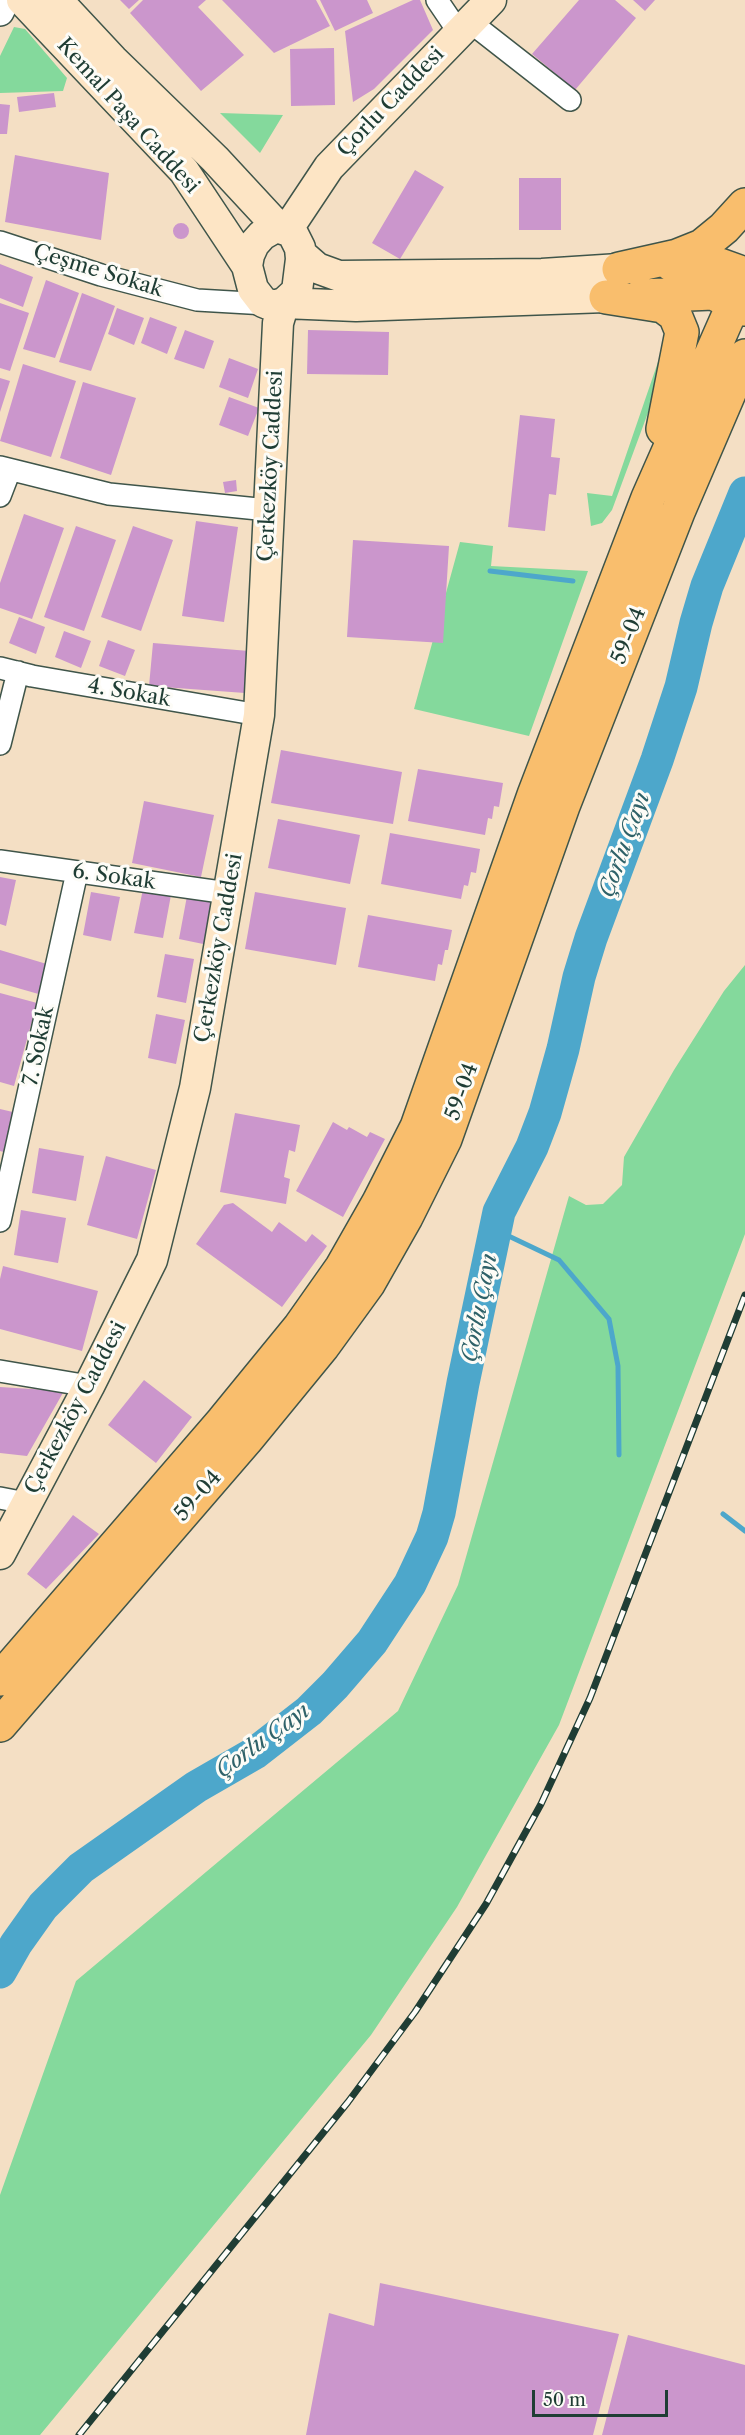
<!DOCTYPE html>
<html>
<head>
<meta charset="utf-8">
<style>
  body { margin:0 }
  #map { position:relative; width:745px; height:2435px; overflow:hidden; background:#f4dfc4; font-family:"Libre Caslon Text",serif }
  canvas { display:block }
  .scale { position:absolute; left:532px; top:2390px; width:136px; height:27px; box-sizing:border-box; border:3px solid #1f3d34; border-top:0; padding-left:8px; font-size:18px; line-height:21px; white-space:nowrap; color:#1f3d34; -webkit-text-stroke:4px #fdfcf7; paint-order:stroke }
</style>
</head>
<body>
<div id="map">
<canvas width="745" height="2435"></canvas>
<div class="scale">50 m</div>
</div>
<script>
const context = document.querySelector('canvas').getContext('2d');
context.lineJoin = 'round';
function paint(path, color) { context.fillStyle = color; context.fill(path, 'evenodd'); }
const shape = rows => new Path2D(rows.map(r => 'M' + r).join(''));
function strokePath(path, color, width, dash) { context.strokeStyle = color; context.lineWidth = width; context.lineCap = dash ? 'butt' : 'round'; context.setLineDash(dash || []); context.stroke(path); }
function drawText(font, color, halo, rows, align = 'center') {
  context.font = font + ' "Libre Caslon Text",serif'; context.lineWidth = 6; context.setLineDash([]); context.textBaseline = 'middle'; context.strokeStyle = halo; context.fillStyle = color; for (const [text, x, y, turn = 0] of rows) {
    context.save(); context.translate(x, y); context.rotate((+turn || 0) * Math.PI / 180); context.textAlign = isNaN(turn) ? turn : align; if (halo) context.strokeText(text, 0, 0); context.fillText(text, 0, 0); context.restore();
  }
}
const green = shape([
  [14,27,25,29,67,78,63,91,0,93,0,56],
  [220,113,283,115,260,153],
  [642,304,679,329,612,510,602,523,591,526,587,493,612,496,670,327,639,319],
  [460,542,493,546,491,566,588,571,529,736,414,709],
  [745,965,745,1234,559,1725,457,1907,371,2035,40,2435,0,2435,0,2195,76,1981,398,1711,458,1585,569,1196,586,1205,603,1204,622,1185,624,1157,674,1070,724,991]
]);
const stream = shape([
  [490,571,573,581],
  [496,1230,559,1260,609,1319,618,1366,619,1455],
  [723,1514,745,1531]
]);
const river = shape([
  [0,1972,16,1944,43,1906,81,1868,196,1787,255,1753,309,1711,335,1685,372,1642,410,1584,432,1537,439,1513,463,1383,499,1212,532,1147,545,1113,563,1049,579,977,591,938,657,760,681,687,696,623,707,586,745,493]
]);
const building = shape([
  [120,0,139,0,129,9],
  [143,0,206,0,198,7,244,55,201,91,130,13],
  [222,0,316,0,330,26,274,53],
  [320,0,367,0,373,13,335,31],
  [413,0,420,0,433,30,374,89,353,102,345,31],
  [579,0,615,0,636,18,575,90,532,54],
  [633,0,655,0,645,11],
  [334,48,335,105,291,106,290,49],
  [54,93,56,107,19,112,17,97],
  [0,104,10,105,7,134,0,134],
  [15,155,109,173,101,240,5,222],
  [415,170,444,187,400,259,372,243],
  [519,178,561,178,561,230,519,230],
  '173 231a8 8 0 1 1 16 0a8 8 0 1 1-16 0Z',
  [0,264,33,277,23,307,0,298],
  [46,280,79,293,55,358,23,349],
  [82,293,115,306,91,371,59,362],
  [0,303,29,313,10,371,0,368],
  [117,308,144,318,134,345,108,334],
  [150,317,177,327,167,354,141,343],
  [185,330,214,341,204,369,174,359],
  [308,330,389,332,388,375,307,374],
  [229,358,258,369,248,398,219,387],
  [23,364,76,381,51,457,0,441],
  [0,378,10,381,0,412],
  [83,382,136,398,111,475,60,458],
  [229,397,259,408,248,436,219,425],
  [520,415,555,419,551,457,560,458,556,495,549,494,545,531,508,527],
  [236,480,237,491,225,493,223,482],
  [24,514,64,528,32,619,0,608,0,583],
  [196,521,238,527,224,622,182,616],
  [76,526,116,540,84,631,44,617],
  [133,526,173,540,141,631,101,617],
  [353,540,449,546,443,643,347,637],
  [19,617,45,627,36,654,9,643],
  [64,631,91,641,81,668,55,657],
  [108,640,135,650,125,676,99,666],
  [153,643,249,651,245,693,149,686],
  [281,750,402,772,393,824,271,803],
  [418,769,503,783,499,807,494,806,492,819,488,818,485,835,408,821],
  [144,801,214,815,201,877,132,863],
  [278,819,360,835,350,884,268,868],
  [390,833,480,849,476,873,471,872,468,886,464,885,461,899,381,884],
  [0,877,16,880,6,926,0,924],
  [143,889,171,895,163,938,134,933],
  [91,892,120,897,111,941,83,935],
  [255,892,346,908,336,965,245,949],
  [187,896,216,901,208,945,179,939],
  [368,915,452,930,448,950,445,950,442,965,438,964,435,981,358,967],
  [0,950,50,965,42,995,0,983],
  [165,954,194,959,186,1003,157,997],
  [0,993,37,1003,14,1086,0,1082],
  [156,1014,185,1020,176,1064,148,1058],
  [0,1109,17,1113,7,1153,0,1151],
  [235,1113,300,1125,295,1152,289,1150,284,1177,290,1179,286,1204,220,1192],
  [333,1122,347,1130,349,1127,367,1137,370,1132,385,1139,343,1217,296,1191],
  [39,1148,84,1156,76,1201,32,1193],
  [106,1156,156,1170,137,1239,87,1225],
  [233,1203,272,1232,279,1222,306,1242,312,1234,327,1246,282,1307,196,1244,224,1205],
  [21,1210,66,1218,58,1263,14,1255],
  [3,1266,98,1291,82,1351,0,1329,0,1279],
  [144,1380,192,1417,156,1463,108,1425],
  [0,1387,64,1391,27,1456,0,1453],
  [73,1515,99,1534,46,1589,27,1574],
  [380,2283,619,2334,593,2435,306,2435,329,2313,374,2326],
  [628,2335,745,2365,745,2435,602,2435]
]);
const minor = shape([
  [437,0,458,31],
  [469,21,570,100],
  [0,242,101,275,197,300,266,304],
  [0,467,109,494,268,510],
  [0,496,10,470],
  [0,668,32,676,259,715],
  [0,744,18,672],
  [0,861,228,893],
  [0,1221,77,872],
  [0,1371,89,1386],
  [0,1498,26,1503]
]);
const tertiary = shape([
  [0,12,6,0]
]);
const secondary = shape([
  [22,0,184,171,247,266],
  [57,0,113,60,215,159,278,227],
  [276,227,292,232,300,248,301,259,297,291,284,303,273,306,263,302,253,289,247,266,249,255,254,244,262,235,276,227],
  [287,230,329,167,491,0],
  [301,254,317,268,339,276,542,274,619,269],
  [0,1554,89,1386,152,1260,195,1088,259,715,278,323,284,303,356,306,606,297]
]);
const primary = shape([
  [671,264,717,264,745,274],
  [619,269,677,256,702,246,724,228,745,205],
  [641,296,713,293,745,309],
  [606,297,663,306,675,315,682,332,663,429],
  [0,1679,223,1421,299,1328,342,1267,379,1202,417,1127,534,795,648,498,745,278],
  [0,1725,246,1440,323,1346,368,1284,406,1217,445,1139,563,806,678,512,745,356]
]);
const rail = shape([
  [79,2435,348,2102,415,2012,486,1904,541,1804,590,1698,745,1295]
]);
const streetNames = [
  ["Çorlu Caddesi",391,102,-46],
  ["Kemal Paşa Caddesi",128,116,48],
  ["Çeşme Sokak",98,271,17],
  ["Çerkezköy Caddesi",271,466,-87],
  ["59-04",629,636,-68],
  ["4. Sokak",129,693,10],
  ["6. Sokak",114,877,8],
  ["Çerkezköy Caddesi",219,948,-80],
  ["7. Sokak",39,1046,-78],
  ["59-04",462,1092,-70],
  ["Çerkezköy Caddesi",76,1408,-62],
  ["59-04",198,1496,-49]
];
const waterNames = [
  ["Çorlu Çayı",625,845,-70],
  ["Çorlu Çayı",480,1308,-79],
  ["Çorlu Çayı",263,1741,-36]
];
paint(green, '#84d99c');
strokePath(stream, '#4da7cb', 5);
strokePath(river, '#4da7cb', 33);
paint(building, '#cb96cc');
strokePath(minor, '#3f554a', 24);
strokePath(tertiary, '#3f554a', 30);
strokePath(secondary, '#3f554a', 33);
strokePath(primary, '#3f554a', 36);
strokePath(minor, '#fff', 21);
strokePath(tertiary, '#fff', 27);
strokePath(secondary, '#fde5c5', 30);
strokePath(primary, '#f9be6d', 33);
strokePath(rail, '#1f3d34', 7);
strokePath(rail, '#fdfcf7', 4.5, [14]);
drawText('21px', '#1f3d34', '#fdfcf7', streetNames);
drawText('italic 22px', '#2f6269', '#fdfcf7', waterNames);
</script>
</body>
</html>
